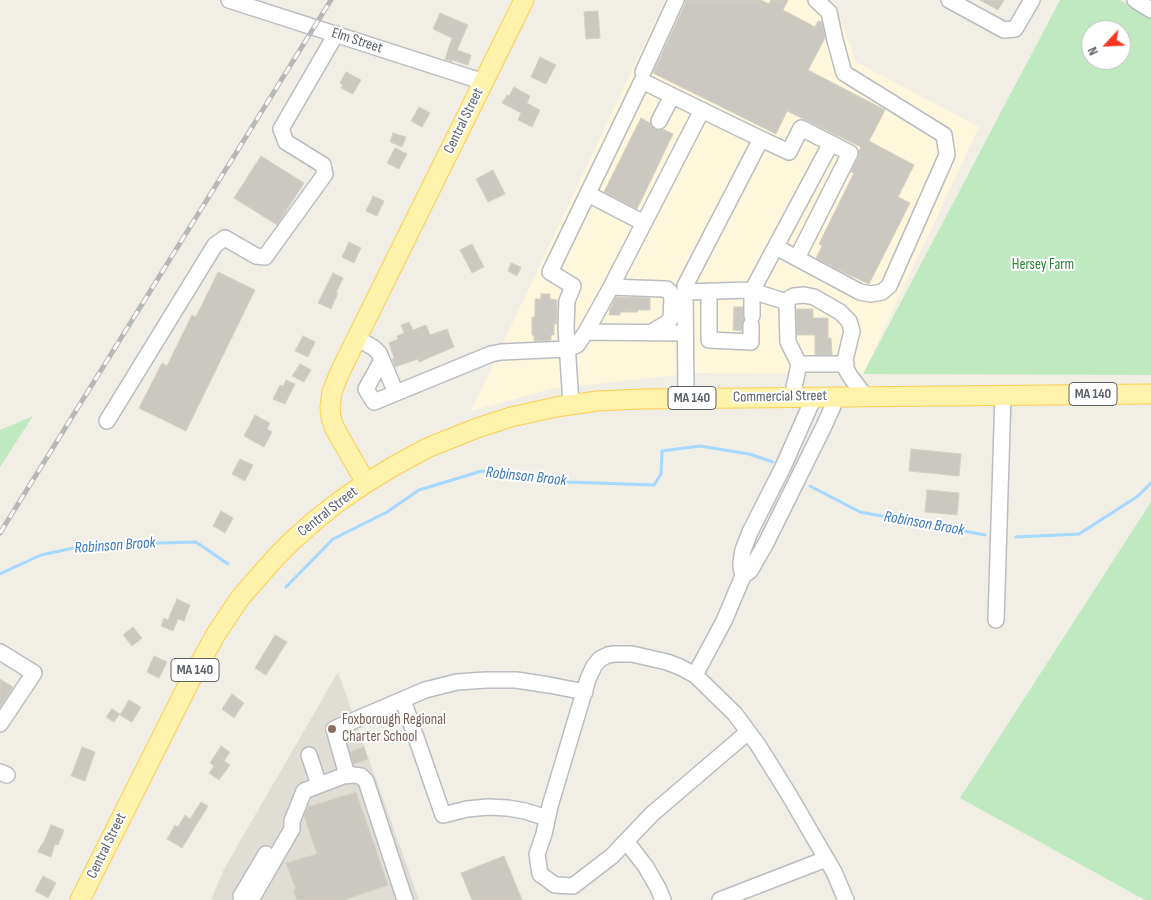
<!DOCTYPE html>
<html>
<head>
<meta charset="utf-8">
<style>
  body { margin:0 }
  #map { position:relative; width:1151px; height:900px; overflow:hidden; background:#f0eee5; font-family:"Sofia Sans Condensed",sans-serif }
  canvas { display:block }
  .north { position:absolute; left:1081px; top:20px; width:50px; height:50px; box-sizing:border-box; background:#fff; border:1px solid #bec0c2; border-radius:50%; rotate:245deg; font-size:14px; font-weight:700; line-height:20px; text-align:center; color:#5c6167 }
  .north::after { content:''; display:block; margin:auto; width:18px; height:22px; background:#f83623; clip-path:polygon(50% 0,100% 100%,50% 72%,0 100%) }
</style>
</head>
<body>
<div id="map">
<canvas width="1151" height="900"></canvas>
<div class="north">N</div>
</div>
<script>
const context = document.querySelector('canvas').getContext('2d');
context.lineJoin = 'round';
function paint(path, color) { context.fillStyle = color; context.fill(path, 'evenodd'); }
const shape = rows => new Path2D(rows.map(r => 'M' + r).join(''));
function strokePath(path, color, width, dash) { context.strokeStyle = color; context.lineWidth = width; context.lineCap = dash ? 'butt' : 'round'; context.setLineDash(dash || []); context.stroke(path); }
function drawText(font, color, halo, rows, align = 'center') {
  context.font = font + ' "Sofia Sans Condensed",sans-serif'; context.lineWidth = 4; context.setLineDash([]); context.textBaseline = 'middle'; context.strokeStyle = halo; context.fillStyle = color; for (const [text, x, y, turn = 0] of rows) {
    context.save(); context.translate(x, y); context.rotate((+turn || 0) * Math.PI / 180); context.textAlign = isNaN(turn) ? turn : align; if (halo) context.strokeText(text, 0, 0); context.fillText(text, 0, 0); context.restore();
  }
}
const commercial = shape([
  [665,0,828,0,835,4,856,62,979,127,863,374,694,373,551,389,471,411]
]);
const education = shape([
  [338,672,419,900,211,900,224,869]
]);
const green = shape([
  [1060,0,1120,0,1151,18,1151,375,863,374],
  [1091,30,1121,30,1121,60,1091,60],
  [33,416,0,467,0,430],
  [1151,502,1151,900,1145,900,960,798]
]);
const stream = shape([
  [810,486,860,512,985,535],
  [1016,537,1079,534,1132,500,1139,495,1151,483],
  [0,574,41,555,87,545,196,542,228,564],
  [286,587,333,539,387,512,419,490,482,471,567,482,654,485,661,474,662,451,700,446,749,454,773,462]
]);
const building = shape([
  [685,0,761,0,769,4,771,0,788,0,783,10,815,27,818,21,822,22,825,38,808,70,885,110,869,141,914,165,898,197,910,203,869,284,841,271,816,258,822,246,819,244,854,173,851,172,858,157,859,151,861,147,787,111,776,134,653,73,685,4,685,0],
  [980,0,1004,0,998,10,980,0],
  [598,11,600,38,586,39,584,12,598,11],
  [440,13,468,25,457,50,471,55,468,65,452,60,452,62,445,59,452,38,433,29,440,13],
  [540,57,556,65,546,84,531,77,540,57],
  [346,72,361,80,353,94,341,88,343,85,340,83,346,72],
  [514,87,530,96,527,103,540,110,532,127,518,120,521,113,502,103,507,95,509,96,514,87],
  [419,107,430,113,422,127,411,121,419,107],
  [641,118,650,123,651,126,655,129,659,130,663,129,673,134,637,209,604,192,641,118],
  [393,133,406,137,402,147,390,142,393,133],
  [395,148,407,154,399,169,387,163,395,148],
  [261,156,304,183,277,225,234,198,261,156],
  [493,170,505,194,488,202,476,179,493,170],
  [373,196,384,201,377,216,366,211,373,196],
  [349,242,361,248,354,263,342,257,349,242],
  [472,244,484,267,472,273,460,250,472,244],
  [511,263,521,267,517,276,508,271,511,263],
  [218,272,255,290,186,431,139,408,162,363,167,366,192,315,196,317,218,272],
  [333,273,343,278,336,293,338,293,331,309,318,303,333,273],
  [541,294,550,294,550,299,557,300,557,324,554,324,554,335,551,335,551,340,534,341,534,335,532,335,532,317,535,317,535,299,541,299,541,294],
  [616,297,650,298,650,310,638,310,638,312,620,312,620,315,609,315,610,309,616,297],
  [734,307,743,307,744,320,742,325,742,331,733,330,734,307],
  [796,309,813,309,813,318,828,318,828,338,831,338,832,355,815,355,815,335,797,335,796,309],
  [409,322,413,330,426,325,430,335,447,329,454,347,419,362,418,359,395,367,392,359,394,358,389,343,398,339,397,336,404,333,401,325,409,322],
  [303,336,315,342,308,357,295,351,303,336],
  [300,364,311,370,304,382,292,376,300,364],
  [286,380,295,384,285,404,273,399,280,385,283,386,286,380],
  [255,415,270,423,267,429,272,432,264,447,244,436,255,415],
  [911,449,961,454,959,476,909,471,911,449],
  [240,459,253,465,245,481,232,474,240,459],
  [927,490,959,493,957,515,925,512,927,490],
  [221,511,233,518,225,533,213,526,221,511],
  [177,599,190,605,184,621,178,619,173,631,161,626,164,618,168,620,177,599],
  [133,627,142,638,132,646,123,635,133,627],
  [275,635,287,642,266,675,255,668,275,635],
  [154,656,167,662,159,678,147,672,154,656],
  [0,679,13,687,0,707,0,679],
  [232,694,244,703,234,718,222,709,232,694],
  [129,700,141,707,132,722,120,715,129,700],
  [112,709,120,714,114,722,106,717,112,709],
  [221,746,230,752,224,761,230,765,219,780,209,773,214,766,210,763,221,746],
  [82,747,95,752,85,781,71,776,82,747],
  [364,747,368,759,354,764,350,752,364,747],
  [356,792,388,885,344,900,297,900,293,891,296,889,286,863,317,854,304,815,308,807,356,792],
  [201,802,208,806,182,848,167,839,175,825,178,827,185,815,190,819,201,802],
  [51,825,64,830,58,845,55,844,51,857,38,852,42,844,43,844,51,825],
  [504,856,522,900,472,900,461,873,504,856],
  [43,876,56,883,48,898,35,891,43,876]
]);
const minor = shape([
  [229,0,484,82],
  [949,0,1004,30,1015,29,1032,0],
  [1135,0,1151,10],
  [643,72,676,0],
  [659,121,672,96],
  [588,194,644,223],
  [776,247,860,292,871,294,882,292,889,286,947,155,944,135,844,73,835,40,829,12,816,0],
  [611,287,663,289,667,289,670,292,672,299,671,318,667,323,650,333],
  [709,291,709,340,751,342,751,325],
  [685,292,749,290,787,302],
  [752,316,752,291,831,143],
  [586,332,685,333],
  [357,338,374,348,379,353,396,393],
  [382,360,366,389,374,402,491,354,501,352,567,349,577,345,586,332,611,287,702,110],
  [799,364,846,364],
  [792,397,799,364,788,342,787,307,787,302,790,298,794,296,804,295,814,297,840,312,849,321,852,331,845,360,846,369,850,376,865,396],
  [837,397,824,426,766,543,750,571,743,576,724,621,695,675,735,714,758,745,788,793,834,872,846,900],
  [686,398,685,286,761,139],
  [571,404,566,328,567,301,573,286,550,272,642,81,761,139,789,152,801,128,850,153,797,258],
  [107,421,215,245,225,238,256,256,265,257,325,174,323,165,286,142,281,129,336,34],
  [743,576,741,567,741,563,743,550,750,532,783,467,814,397],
  [996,620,1003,395],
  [0,652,34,673,0,724],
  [695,675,680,667,667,662,632,654,614,654,608,655,600,659,594,666,588,679,550,806,544,834,537,854,540,874,555,885,573,886,612,856,652,814,748,732],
  [403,700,443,815,467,809,488,807,508,808,525,811,547,818],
  [309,755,319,785],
  [0,772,7,775],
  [347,775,334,729,425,690,457,682,486,680,516,680,549,685,585,692],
  [626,841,646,867,658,888,663,900],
  [242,900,241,896,266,854],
  [251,900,292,829,292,821,304,791,343,776,353,775,361,776,366,781,405,900],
  [720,900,826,859]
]);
const major = shape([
  [366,483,334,427,331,417,330,407,332,392,340,372,524,0],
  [80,900,190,681,216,634,240,598,276,557,293,540,318,518,341,500,366,483,394,466,427,448,477,428,511,417,556,407,597,401,640,399,1151,394]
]);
const rail = shape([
  [0,533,331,0]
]);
const markers = [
  [332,729,5,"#8d6e63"]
];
const shields = [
  [1093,394,48],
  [692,398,48],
  [195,670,48]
];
const shieldNames = [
  ["MA 140",1093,394],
  ["MA 140",692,398],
  ["MA 140",195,670]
];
const streetNames = [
  ["Elm Street",357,41,18],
  ["Central Street",464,121,-64],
  ["Commercial Street",780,397,-1],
  ["Central Street",328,512,-38],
  ["Central Street",107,846,-64]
];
const parkNames = [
  ["Hersey Farm",1043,265]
];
const educationNames = [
  ["Foxborough Regional",342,720],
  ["Charter School",342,737]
];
const waterNames = [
  ["Robinson Brook",526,477,6],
  ["Robinson Brook",924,524,10],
  ["Robinson Brook",115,546,-4]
];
paint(commercial, '#fff7db');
paint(education, '#e0ddd4');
paint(green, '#bfeac0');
strokePath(stream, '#a6d7ff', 3);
paint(building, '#cbc8c2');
strokePath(building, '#d6d0c2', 1);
strokePath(minor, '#b9bdc2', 18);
strokePath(major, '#fdcf51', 21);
strokePath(minor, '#fff', 15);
strokePath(major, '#fff2ab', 19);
strokePath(rail, '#b6b7b8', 5);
strokePath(rail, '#fff', 3, [9]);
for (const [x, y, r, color] of markers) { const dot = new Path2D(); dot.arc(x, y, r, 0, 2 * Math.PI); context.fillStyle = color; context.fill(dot); strokePath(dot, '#fff', 2); }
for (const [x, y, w] of shields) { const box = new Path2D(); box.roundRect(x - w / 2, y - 11.5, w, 23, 4); context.fillStyle = '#fff'; context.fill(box); strokePath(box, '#5c6167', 1); }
drawText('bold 14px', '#5c6167', null, shieldNames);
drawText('15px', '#5c6167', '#fff', streetNames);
drawText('15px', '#2d8532', '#fff', parkNames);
drawText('15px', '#785e54', '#fff', educationNames, 'left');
drawText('italic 16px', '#3977bb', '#fff', waterNames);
</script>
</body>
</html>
